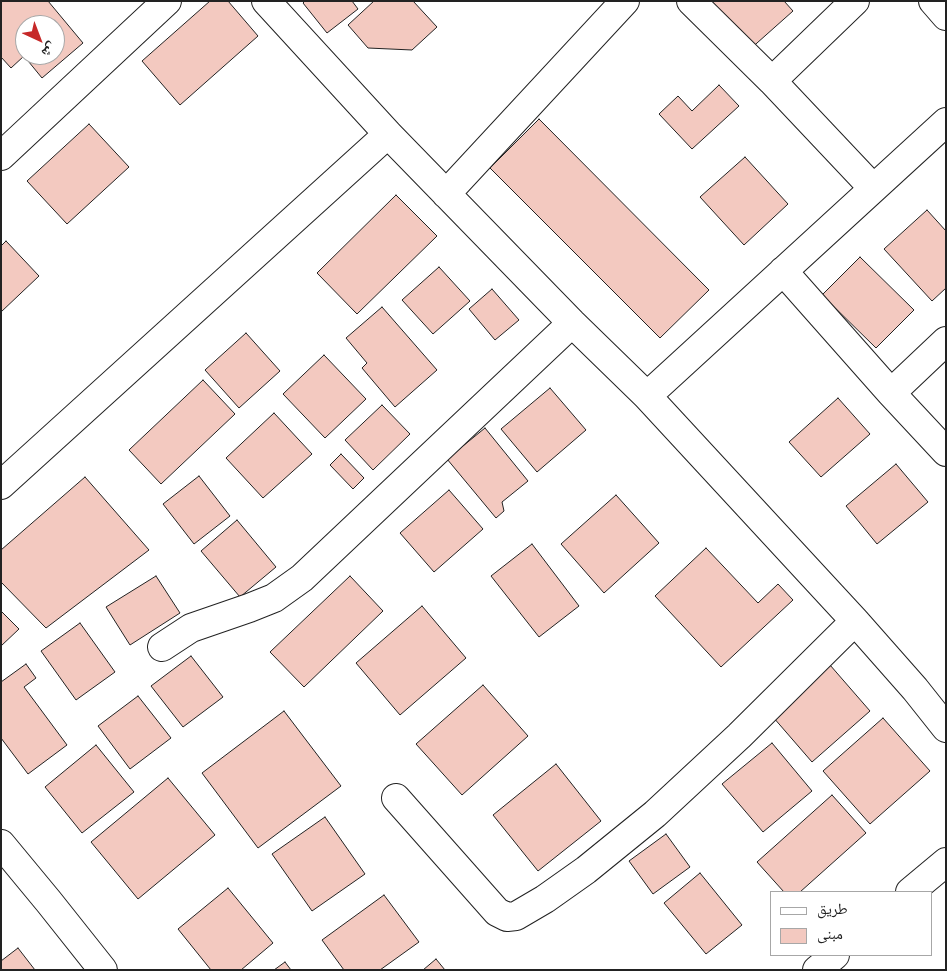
<!DOCTYPE html>
<html>
<head>
<meta charset="utf-8">
<style>
  body { margin:0 }
  #map { position:relative; width:947px; height:971px; overflow:hidden; background:#fff; font-family:Inter,"Noto Naskh Arabic",sans-serif }
  canvas { display:block }
  .frame { position:absolute; inset:0; border:2px solid #222; pointer-events:none }
  .legend { position:absolute; left:770px; top:891px; width:162px; height:65px; box-sizing:border-box; background:#fff; border:1px solid #a7a7a7; margin:0; padding:6px 9px; list-style:none; font-size:15px; color:#222 }
  .legend li { display:flex; align-items:center; gap:10px; height:25px }
  .legend b { width:25px; border:1px solid #a7a7a7 }
  .north { position:absolute; left:15px; top:15px; width:50px; height:50px; box-sizing:border-box; background:#fff; border:1px solid #a7a7a7; border-radius:50%; rotate:137deg; font-size:14px; font-weight:700; line-height:20px; text-align:center; color:#222 }
  .north::after { content:''; display:block; margin:auto; width:18px; height:22px; background:#c62828; clip-path:polygon(50% 0,100% 100%,50% 72%,0 100%) }
</style>
</head>
<body>
<div id="map">
<canvas width="947" height="971"></canvas>
<div class="frame"></div>
<ul class="legend">
<li><b style="height:6px;background:#fff"></b>طريق</li>
<li><b style="height:14px;background:#f3c9c0"></b>مبنى</li>
</ul>
<div class="north">ش</div>
</div>
<script>
const context = document.querySelector('canvas').getContext('2d');
context.lineJoin = 'round';
function paint(path, color) { context.fillStyle = color; context.fill(path, 'evenodd'); }
const shape = rows => new Path2D(rows.map(r => 'M' + r).join(''));
function strokePath(path, color, width, dash) { context.strokeStyle = color; context.lineWidth = width; context.lineCap = dash ? 'butt' : 'round'; context.setLineDash(dash || []); context.stroke(path); }
const building = shape([
  [1,1,48,1,83,43,42,78,24,56,11,68,1,57,1,1],
  [25,25,55,25,55,55,25,55,25,25],
  [210,1,228,1,258,36,180,105,142,61,210,1],
  [305,1,352,1,358,9,327,33,303,3,305,1],
  [374,1,413,1,437,27,412,50,368,48,348,25,374,1],
  [703,1,784,1,793,11,748,51,703,1],
  [719,85,739,106,692,149,659,114,678,96,692,111,719,85],
  [539,119,709,290,660,338,490,168,539,119],
  [89,124,129,167,67,224,27,181,89,124],
  [745,157,788,204,744,245,700,197,745,157],
  [396,195,437,236,357,314,317,273,396,195],
  [927,210,946,231,946,288,932,301,884,249,927,210],
  [6,241,39,276,1,312,1,246,6,241],
  [860,257,914,310,876,348,822,295,860,257],
  [439,267,470,301,433,334,402,300,439,267],
  [492,289,519,320,495,340,469,309,492,289],
  [382,307,437,370,395,407,362,368,367,363,346,338,382,307],
  [246,333,280,371,239,408,205,370,246,333],
  [324,355,366,399,325,438,283,394,324,355],
  [203,380,235,414,161,484,129,450,203,380],
  [550,388,586,430,537,472,501,429,550,388],
  [838,398,870,434,821,477,789,442,838,398],
  [382,405,410,434,373,470,345,440,382,405],
  [274,413,312,454,263,498,226,458,274,413],
  [485,428,528,481,502,502,504,511,496,518,447,459,485,428],
  [341,454,364,478,353,489,330,465,341,454],
  [896,464,928,502,877,544,846,506,896,464],
  [199,476,230,516,194,544,163,504,199,476],
  [85,477,149,550,46,628,1,582,1,550,85,477],
  [449,490,483,529,434,572,400,533,449,490],
  [616,495,659,543,604,593,561,544,616,495],
  [237,520,276,567,240,597,201,551,237,520],
  [532,544,579,606,539,637,491,576,532,544],
  [706,548,758,603,778,584,793,600,721,667,655,596,706,548],
  [156,576,180,613,130,645,106,607,156,576],
  [350,576,383,611,304,687,270,652,350,576],
  [422,606,466,658,400,715,356,663,422,606],
  [1,611,19,629,1,646,1,611],
  [80,623,115,672,76,700,41,651,80,623],
  [191,656,223,697,183,727,151,686,191,656],
  [26,664,36,678,24,687,67,745,28,774,1,738,1,682,26,664],
  [830,665,870,711,812,762,773,717,830,665],
  [483,685,528,736,462,795,416,744,483,685],
  [138,696,171,738,130,769,98,726,138,696],
  [284,711,341,786,258,848,202,773,284,711],
  [883,718,930,771,870,824,823,771,883,718],
  [772,743,812,791,763,832,722,784,772,743],
  [96,745,134,792,82,833,45,787,96,745],
  [556,764,601,821,538,871,493,815,556,764],
  [168,778,215,835,138,899,91,842,168,778],
  [832,795,866,833,800,892,784,892,757,862,832,795],
  [325,817,365,874,312,911,272,854,325,817],
  [666,834,690,867,653,894,629,861,666,834],
  [700,873,742,925,706,954,664,903,700,873],
  [228,888,273,943,241,970,211,970,178,929,228,888],
  [384,895,419,942,380,970,344,970,322,940,384,895],
  [18,948,35,970,1,970,1,961,18,948],
  [436,959,445,970,423,970,436,959],
  [285,962,291,970,274,970,285,962]
]);
const minor = shape([
  [266,1,388,134,572,323,647,396,855,621,915,689,946,728],
  [691,1,772,81,873,188],
  [933,1,946,16],
  [772,81,855,1],
  [1,156,167,1],
  [446,194,625,1],
  [783,271,891,393],
  [946,341,891,393,946,452],
  [647,396,946,122],
  [1,485,388,134],
  [162,647,191,628,249,608,274,598,302,578,572,323],
  [396,798,497,912,507,917,516,916,545,899,586,870,655,814,739,736,855,621],
  [1,844,49,902,103,970]
]);
const highway = shape([
  [910,892,946,862],
  [817,970,835,955]
]);
paint(building, '#f3c9c0');
strokePath(building, '#222', 1);
strokePath(minor, '#222', 30);
strokePath(highway, '#222', 30);
strokePath(minor, '#fff', 28);
strokePath(highway, '#fff', 28);
</script>
</body>
</html>
